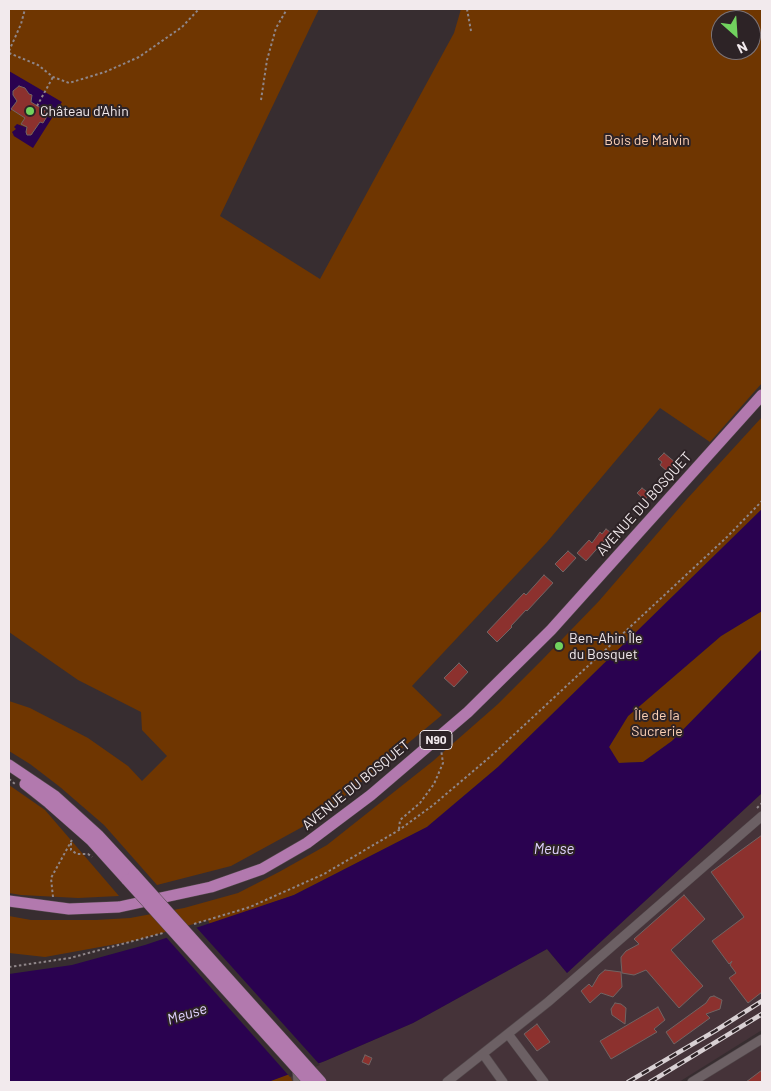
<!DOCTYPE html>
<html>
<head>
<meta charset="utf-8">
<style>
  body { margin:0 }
  #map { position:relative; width:771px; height:1091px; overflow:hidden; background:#372d30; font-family:Barlow,sans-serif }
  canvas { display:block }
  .frame { position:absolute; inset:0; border:10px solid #f2eaed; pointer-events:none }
  .north { position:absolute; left:711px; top:10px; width:50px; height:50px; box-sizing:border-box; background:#2d2326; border:1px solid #7c7376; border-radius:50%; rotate:154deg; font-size:14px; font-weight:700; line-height:20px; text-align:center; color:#f2eaed }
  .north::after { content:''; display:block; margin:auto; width:18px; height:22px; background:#71d25e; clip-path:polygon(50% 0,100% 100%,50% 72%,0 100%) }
</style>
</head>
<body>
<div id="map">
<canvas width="771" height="1091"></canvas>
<div class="frame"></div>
<div class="north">N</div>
</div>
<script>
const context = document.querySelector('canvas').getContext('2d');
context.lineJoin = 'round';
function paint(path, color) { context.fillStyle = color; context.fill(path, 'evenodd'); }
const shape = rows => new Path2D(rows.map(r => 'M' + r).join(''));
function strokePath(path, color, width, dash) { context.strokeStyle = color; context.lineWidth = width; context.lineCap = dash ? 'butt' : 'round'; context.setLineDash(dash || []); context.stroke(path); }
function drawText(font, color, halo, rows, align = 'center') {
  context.font = font + ' Barlow,sans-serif'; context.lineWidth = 4; context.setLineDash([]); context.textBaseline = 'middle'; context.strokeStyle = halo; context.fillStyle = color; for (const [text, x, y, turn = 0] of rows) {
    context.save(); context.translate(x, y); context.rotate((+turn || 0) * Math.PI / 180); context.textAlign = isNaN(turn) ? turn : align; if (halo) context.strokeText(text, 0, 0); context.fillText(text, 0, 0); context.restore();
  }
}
const built = shape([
  [762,793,762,1030,679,1082,268,1082,325,1061,413,1023,547,949,567,973],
  [762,1044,762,1082,700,1082]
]);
const green = shape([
  [9,9,319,9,220,216,320,279,454,33,461,9,762,9,762,383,710,442,660,408,547,542,412,686,442,715,347,794,306,825,231,866,157,885,104,825,60,787,30,764,9,751,9,701,30,708,88,738,128,766,142,781,167,756,142,730,141,712,78,680,9,632],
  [721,20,751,20,751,50,721,50],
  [762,417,762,509,498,767,427,827,294,895,210,925,208,920,133,941,45,957,9,953,9,916,31,920,96,920,130,918,184,908,238,893,279,872,327,845,433,761,498,704,542,660,599,601,687,499],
  [762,611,762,649,672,741,643,762,618,763,609,747,628,716,721,636],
  [9,785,45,810,119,896,78,898,21,895,9,893],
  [289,1074,293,1082,268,1082]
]);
const water = shape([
  [9,71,62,102,33,148,9,133,14,136,12,132,16,129,14,127,17,124,28,128,26,132,27,135,32,135,34,130,32,127,40,122,43,123,49,113,30,102,32,96,28,95,25,88,19,86,13,91,15,98,18,100,9,113],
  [762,509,762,611,721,636,628,716,609,747,619,763,643,762,672,741,762,649,762,793,567,973,547,949,413,1023,325,1061,268,1082,9,1082,9,974,72,965,145,945,294,895,427,827,498,767]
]);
const pier = shape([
  [196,927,320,1065,290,1077,165,936]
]);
const building = shape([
  [19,86,25,88,29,94,32,95,31,102,49,113,43,123,40,122,31,135,27,135,26,132,27,127,21,124,25,118,11,109,17,101,13,95,13,91,19,86],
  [664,453,676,463,668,472,660,465,662,462,658,459,664,453],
  [642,488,650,494,645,500,637,493,642,488],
  [606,529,614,535,606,543,604,541,586,561,577,553,589,540,592,543,600,532,602,534,606,529],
  [568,551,576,558,563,572,555,564,568,551],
  [544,575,553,583,527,611,526,610,511,626,512,627,497,642,487,632,524,593,526,595,544,575],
  [459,663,468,672,454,687,444,678,459,663],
  [762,835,762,992,748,1003,729,978,736,973,730,965,732,961,729,964,712,941,744,917,711,872,762,835],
  [684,895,705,919,671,950,703,986,679,1008,646,970,634,975,622,973,621,961,621,957,626,951,639,944,634,939,684,895],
  [605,970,621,972,622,987,613,997,601,993,590,1003,581,991,589,984,592,987,599,975,605,970],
  [714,996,722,1000,720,1009,706,1014,710,1018,674,1044,666,1032,706,1003,710,997,714,996],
  [615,1003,621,1004,626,1008,625,1024,612,1015,611,1009,615,1003],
  [658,1007,665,1020,654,1029,657,1032,611,1059,600,1041,658,1007],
  [537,1024,550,1042,537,1051,524,1034,537,1024],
  [365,1055,372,1058,369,1065,362,1062,365,1055],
  [762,1070,762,1082,746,1082,762,1070]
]);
const path = shape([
  [467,9,471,31],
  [9,51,21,24,25,9],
  [9,53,38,65,53,77,69,83,105,72,139,57,182,27,199,9],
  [261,100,267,60,276,28,287,9],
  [37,106,53,77],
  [9,779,15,784],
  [757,808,762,803],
  [399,829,400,820,420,803,434,784,443,763,441,749],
  [71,843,71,850,77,854,88,854,92,857],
  [53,897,51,878,73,838],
  [194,924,250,907,324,874,399,830,432,806,491,756,727,537,762,501],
  [9,967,70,958,163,933]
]);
const minor = shape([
  [508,1034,544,1082],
  [483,1054,503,1082],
  [297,1070,298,1082],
  [447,1082,548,1002,762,816],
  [692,1082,762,1039]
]);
const major = shape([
  [9,765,55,796,76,815,98,835,134,874],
  [25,784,49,803,91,840,127,880],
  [9,901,69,909,119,907,211,887,262,869,307,843,371,795,468,712,551,630,762,395]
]);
const rail = shape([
  [628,1082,715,1031,762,1001],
  [650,1082,762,1014]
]);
const majorBridge = shape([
  [134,874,321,1082],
  [127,880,309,1082]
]);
const markers = [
  [30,111,5,"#71d25e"],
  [559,646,5,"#71d25e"]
];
const shields = [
  [436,740,32]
];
const shieldNames = [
  ["N90",436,740]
];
const poiNames = [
  ["Château d'Ahin",40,111],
  ["Ben-Ahin Île",569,638],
  ["du Bosquet",569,654]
];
const parkNames = [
  ["Bois de Malvin",647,140],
  ["Île de la",657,715],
  ["Sucrerie",657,731]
];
const streetNames = [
  ["AVENUE DU BOSQUET",644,504,-48],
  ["AVENUE DU BOSQUET",356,785,-39]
];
const waterNames = [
  ["Meuse",554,849],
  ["Meuse",187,1014,-17]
];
paint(built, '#453339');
paint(green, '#6f3601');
paint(water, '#2a0250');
paint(pier, '#372d30');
paint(building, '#8c312e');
strokePath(building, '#716463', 1);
strokePath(minor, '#52484b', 10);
strokePath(major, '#52484b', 12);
strokePath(path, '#8f8689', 2, [2.5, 2.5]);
strokePath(minor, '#6c6064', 9);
strokePath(major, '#b279ae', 11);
strokePath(rail, '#d8d0d3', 4.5);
strokePath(rail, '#2d2326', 2.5, [8]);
strokePath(majorBridge, '#52484b', 12, []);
strokePath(majorBridge, '#b279ae', 11);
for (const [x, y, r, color] of markers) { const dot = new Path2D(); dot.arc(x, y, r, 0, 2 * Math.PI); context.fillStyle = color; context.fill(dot); strokePath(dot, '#2d2326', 2); }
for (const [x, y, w] of shields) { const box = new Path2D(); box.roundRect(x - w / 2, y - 9.5, w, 19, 4); context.fillStyle = '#2d2326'; context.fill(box); strokePath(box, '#f2eaed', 1); }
drawText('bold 12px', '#f2eaed', null, shieldNames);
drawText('14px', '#f2eaed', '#2d2326', poiNames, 'left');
drawText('14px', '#fdd1b5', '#2d2326', parkNames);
drawText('14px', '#f2eaed', '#2d2326', streetNames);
drawText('italic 15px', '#e0d2ff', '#2d2326', waterNames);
</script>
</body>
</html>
